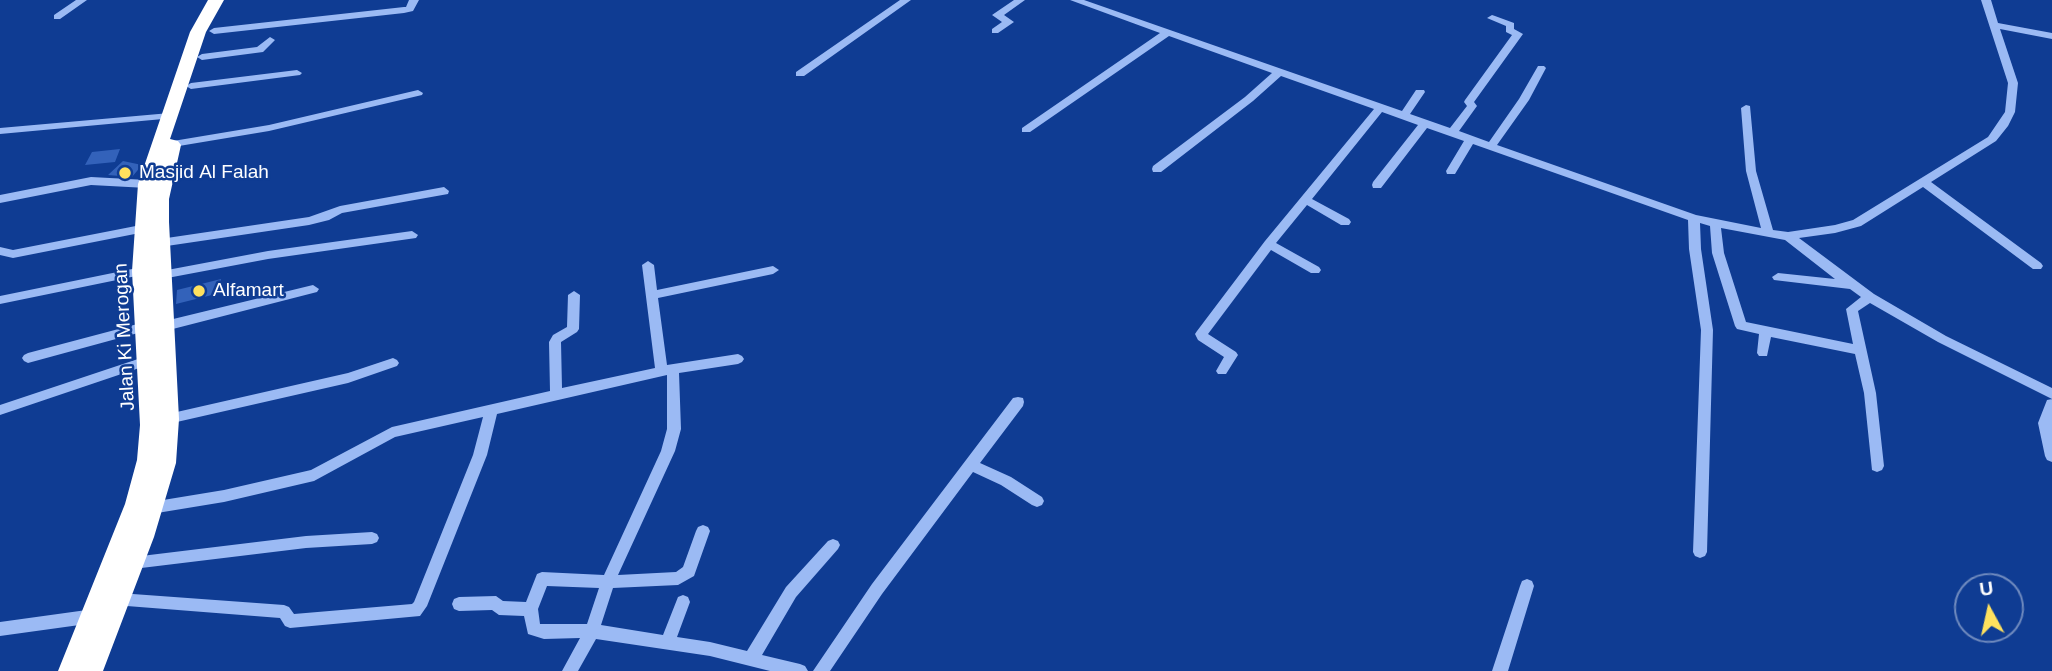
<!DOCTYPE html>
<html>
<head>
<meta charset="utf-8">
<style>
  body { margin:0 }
  #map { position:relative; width:2052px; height:671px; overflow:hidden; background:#0f3c93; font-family:Helvetica,sans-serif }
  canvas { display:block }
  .north { position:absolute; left:1954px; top:573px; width:70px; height:70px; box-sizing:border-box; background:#0f3c93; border:2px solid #6f8abe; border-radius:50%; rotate:352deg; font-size:19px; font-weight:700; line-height:28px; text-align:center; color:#fff }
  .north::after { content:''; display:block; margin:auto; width:24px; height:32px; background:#ffe15e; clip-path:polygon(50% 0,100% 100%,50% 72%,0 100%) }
</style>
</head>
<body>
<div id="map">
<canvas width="2052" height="671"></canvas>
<div class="north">U</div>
</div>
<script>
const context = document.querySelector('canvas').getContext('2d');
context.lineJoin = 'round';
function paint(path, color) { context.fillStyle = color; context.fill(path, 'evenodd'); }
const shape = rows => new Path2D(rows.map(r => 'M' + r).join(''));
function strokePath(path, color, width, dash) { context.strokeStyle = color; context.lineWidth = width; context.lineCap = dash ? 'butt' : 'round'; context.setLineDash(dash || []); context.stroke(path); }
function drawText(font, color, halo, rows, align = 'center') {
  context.font = font + ' Helvetica,sans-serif'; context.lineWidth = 5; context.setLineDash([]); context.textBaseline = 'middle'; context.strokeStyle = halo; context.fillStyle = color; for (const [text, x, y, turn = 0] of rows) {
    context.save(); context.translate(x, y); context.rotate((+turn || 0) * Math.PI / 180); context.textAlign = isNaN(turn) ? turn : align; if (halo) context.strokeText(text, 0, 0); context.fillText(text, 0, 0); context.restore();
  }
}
const building = shape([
  [120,149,115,162,85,165,92,152],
  [123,161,142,165,132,177,108,175],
  [221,279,220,293,176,304,177,290]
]);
const minor = shape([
  [76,0,87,0,60,19,54,19,54,15,76,0],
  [409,0,419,0,413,11,404,13,214,34,209,31,214,28,404,7,406,7,409,0],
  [900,0,911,0,804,76,796,76,796,72,900,0],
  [1014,0,1025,0,1004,15,1014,22,998,33,992,33,992,29,1002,22,992,15,1014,0],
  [1070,0,1084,0,1402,111,1416,90,1424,90,1425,92,1410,114,1450,128,1467,106,1464,102,1465,100,1512,35,1506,32,1506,26,1487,18,1492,15,1495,16,1514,23,1514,29,1523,34,1474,102,1477,106,1459,131,1489,142,1519,99,1538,66,1544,66,1546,68,1529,100,1497,145,1696,215,1761,228,1746,171,1741,108,1746,105,1750,106,1756,171,1773,230,1788,232,1835,225,1853,220,1988,137,2005,112,2008,83,1981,0,1991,0,1998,23,2052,33,2052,39,2000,29,2018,83,2015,112,2008,126,1996,141,1931,182,2041,263,2043,266,2041,269,2033,269,1923,187,1861,226,1835,233,1799,238,1874,294,1946,336,2052,388,2052,462,2047,460,2045,456,2038,423,2047,400,2052,399,1938,342,1870,303,1858,311,1876,393,1884,466,1882,470,1877,472,1872,470,1864,393,1855,354,1771,337,1767,356,1759,356,1757,353,1759,334,1737,329,1735,326,1712,253,1710,226,1700,223,1701,249,1713,330,1707,552,1705,556,1700,558,1695,556,1693,552,1701,330,1689,249,1688,220,1473,144,1455,174,1447,174,1446,171,1464,141,1427,128,1381,188,1373,188,1372,185,1373,182,1418,125,1382,112,1312,199,1349,219,1351,222,1349,225,1341,225,1307,205,1276,243,1319,267,1321,270,1319,273,1311,273,1271,250,1208,334,1236,352,1238,355,1226,374,1218,374,1216,371,1224,357,1198,340,1195,334,1197,331,1265,241,1374,109,1281,76,1253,101,1161,172,1153,172,1152,169,1153,166,1245,97,1272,73,1169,36,1030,132,1022,132,1022,128,1160,33,1070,0],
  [1721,228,1785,240,1835,279,1778,273,1772,277,1774,280,1850,289,1861,297,1846,309,1853,344,1746,322,1724,253,1721,228],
  [270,37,275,40,263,52,202,60,197,57,202,54,257,47,270,37],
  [297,70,302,73,300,75,191,89,186,86,191,83,297,70],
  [418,90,423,93,422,95,269,131,173,147,168,144,173,141,269,125,418,90],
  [170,113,174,114,174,118,0,134,0,128,170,113],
  [91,177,147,180,152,184,147,188,91,185,0,203,0,195,91,177],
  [444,187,449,191,448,194,342,213,329,220,309,225,160,247,154,243,160,239,309,217,340,206,444,187],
  [146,224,152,228,150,231,13,258,0,255,0,247,13,250,146,224],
  [412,231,418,235,416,238,268,259,162,279,156,275,162,271,268,251,412,231],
  [648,261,654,265,657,290,773,266,779,270,773,274,658,298,667,365,738,354,742,356,744,359,742,362,738,364,679,373,681,429,675,451,618,575,676,572,683,567,696,531,698,527,703,525,708,527,710,531,694,576,678,585,613,588,601,625,663,635,678,597,683,595,688,597,690,602,677,637,710,642,747,651,786,587,828,541,833,539,838,541,840,545,838,549,796,597,762,655,800,664,805,666,808,671,770,671,710,656,596,639,578,671,562,671,580,638,544,639,528,634,524,616,499,615,492,610,459,611,454,609,452,604,454,599,459,597,496,596,503,601,526,602,537,574,542,572,604,575,661,451,667,429,667,375,497,414,487,455,427,606,420,616,290,628,285,626,280,618,114,605,112,600,114,595,119,593,284,605,289,607,294,614,412,604,414,602,473,455,483,417,395,437,314,481,224,502,151,514,146,512,144,508,146,504,151,502,224,490,311,470,392,427,550,391,549,342,553,335,567,327,568,295,574,291,580,295,579,329,577,332,561,342,562,388,655,368,642,265,648,261],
  [547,586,599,588,587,624,540,624,538,609,547,586],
  [142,267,146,268,148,271,146,274,0,304,0,296,142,267],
  [313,285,319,289,317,292,165,331,159,326,165,321,313,285],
  [145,322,149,324,151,327,149,330,28,363,24,361,22,358,24,355,28,353,145,322],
  [147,356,151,358,153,361,151,364,0,415,0,405,147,356],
  [393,358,397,360,399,363,397,366,348,383,168,424,163,423,161,419,163,415,168,414,348,373,393,358],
  [1018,397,1023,398,1024,402,1023,406,980,463,1011,477,1042,497,1044,501,1042,505,1037,507,1032,505,1001,485,973,472,882,594,830,671,813,671,872,584,1013,398,1018,397],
  [372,532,377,534,379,538,377,542,372,544,306,548,133,569,128,568,126,563,128,558,133,557,306,536,372,532],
  [1527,579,1532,581,1534,586,1508,671,1492,671,1520,586,1522,581,1527,579],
  [94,609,99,611,101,616,99,621,94,623,0,636,0,622,94,609]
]);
const highway = shape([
  [208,0,224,0,206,32,170,139,178,141,181,145,169,199,169,222,179,419,176,463,154,537,103,671,58,671,125,504,137,460,140,425,132,271,138,184,190,32,208,0]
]);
const markers = [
  [125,173,7,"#ffe15e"],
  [199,291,7,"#ffe15e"]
];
const poiNames = [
  ["Masjid Al Falah",139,173],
  ["Alfamart",213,291]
];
const streetNames = [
  ["Jalan Ki Merogan",125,337,-93]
];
paint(building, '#3362ba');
paint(minor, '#9bbaf4');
paint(highway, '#fff');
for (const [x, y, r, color] of markers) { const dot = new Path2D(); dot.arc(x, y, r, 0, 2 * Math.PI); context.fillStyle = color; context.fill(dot); strokePath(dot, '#0f3c93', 2.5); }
drawText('19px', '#fff', '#0f3c93', poiNames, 'left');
drawText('19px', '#fff', '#0f3c93', streetNames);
</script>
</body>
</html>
